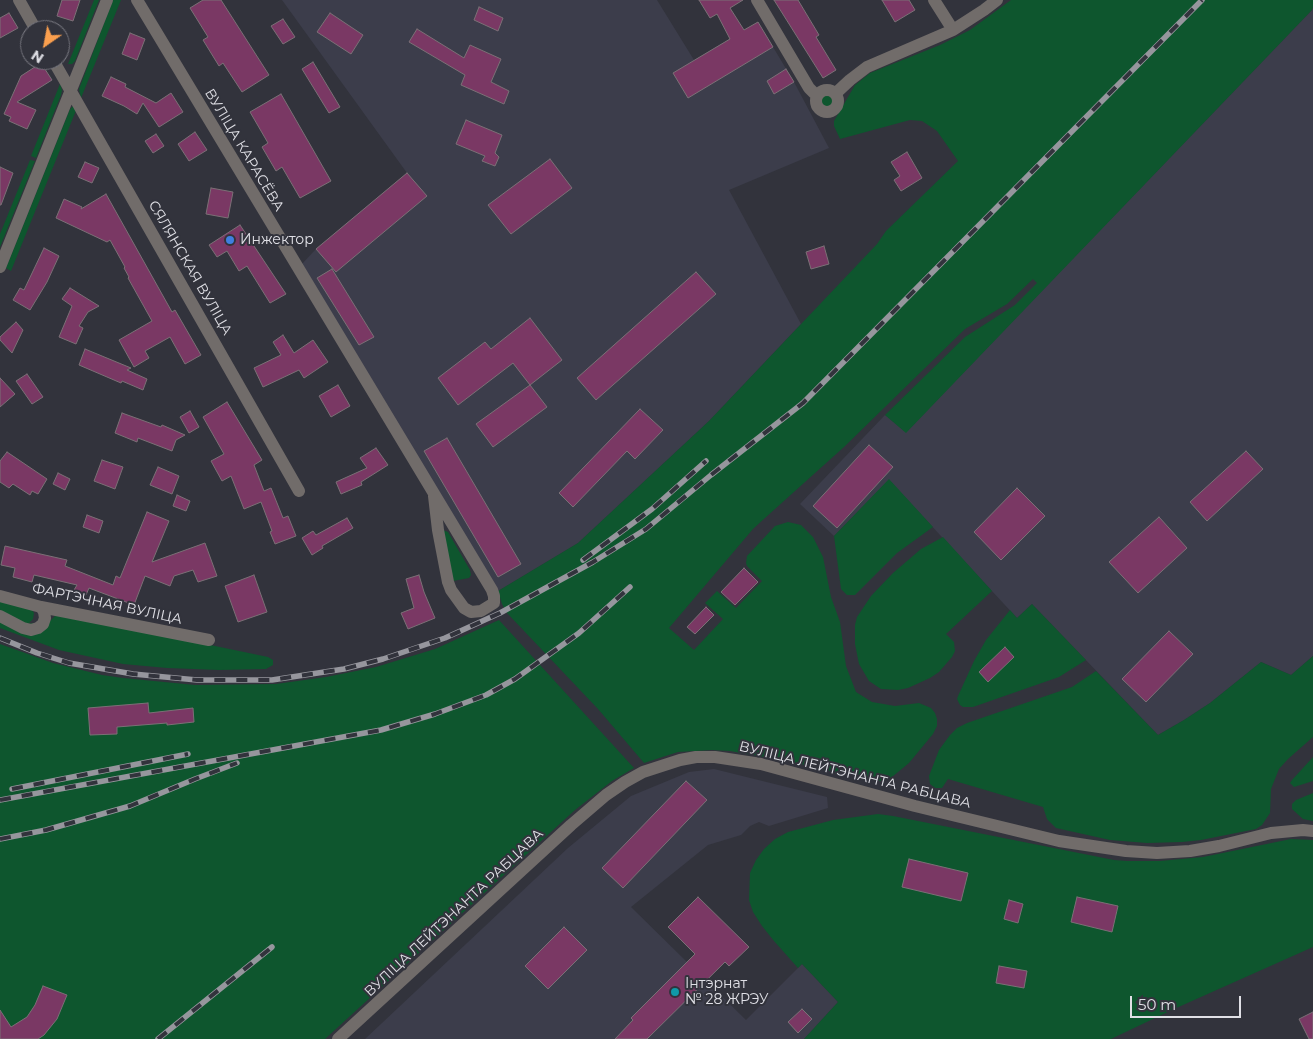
<!DOCTYPE html>
<html>
<head>
<meta charset="utf-8">
<style>
  body { margin:0 }
  #map { position:relative; width:1313px; height:1039px; overflow:hidden; background:#32333c; font-family:Montserrat,sans-serif }
  canvas { display:block }
  .north { position:absolute; left:20px; top:20px; width:50px; height:50px; box-sizing:border-box; background:#32333c; border:1px solid #787880; border-radius:50%; rotate:213deg; font-size:14px; font-weight:700; line-height:20px; text-align:center; color:#e0e0e6 }
  .north::after { content:''; display:block; margin:auto; width:18px; height:22px; background:#fa9f4e; clip-path:polygon(50% 0,100% 100%,50% 72%,0 100%) }
  .scale { position:absolute; left:1130px; top:996px; width:111px; height:22px; box-sizing:border-box; border:2px solid #e0e0e6; border-top:0; padding-left:6px; font-size:15px; line-height:18px; white-space:nowrap; color:#e0e0e6; -webkit-text-stroke:4px #32333c; paint-order:stroke }
</style>
</head>
<body>
<div id="map">
<canvas width="1313" height="1039"></canvas>
<div class="north">N</div>
<div class="scale">50 m</div>
</div>
<script>
const context = document.querySelector('canvas').getContext('2d');
context.lineJoin = 'round';
function paint(path, color) { context.fillStyle = color; context.fill(path, 'evenodd'); }
const shape = rows => new Path2D(rows.map(r => 'M' + r).join(''));
function strokePath(path, color, width, dash) { context.strokeStyle = color; context.lineWidth = width; context.lineCap = dash ? 'butt' : 'round'; context.setLineDash(dash || []); context.stroke(path); }
function drawText(font, color, halo, rows, align = 'center') {
  context.font = font + ' Montserrat,sans-serif'; context.lineWidth = 4; context.setLineDash([]); context.textBaseline = 'middle'; context.strokeStyle = halo; context.fillStyle = color; for (const [text, x, y, turn = 0] of rows) {
    context.save(); context.translate(x, y); context.rotate((+turn || 0) * Math.PI / 180); context.textAlign = isNaN(turn) ? turn : align; if (halo) context.strokeText(text, 0, 0); context.fillText(text, 0, 0); context.restore();
  }
}
const built = shape([
  [282,0,657,0,694,60,758,22,794,82,829,148,729,190,801,324,709,421,578,543,498,591,301,265,316,249,407,173],
  [1313,7,1313,656,1291,675,1261,662,1210,703,1184,720,1158,735,1032,604,1017,618,889,480,834,536,800,504,885,415,906,432,1312,10],
  [714,769,827,797,828,808,769,826,759,822,750,826,741,835,708,845,631,907,746,1020,802,964,838,1002,804,1039,365,1039,568,848,631,796,689,772]
]);
const green = shape([
  [94,0,99,0,75,61,72,64,68,64],
  [113,0,121,0,81,98,79,89],
  [1011,0,1313,0,1313,7,1312,10,906,433,885,415,965,337,1015,305,1037,283,1033,279,1007,304,965,329,844,447,765,518,753,529,669,628,694,650,723,619,705,603,717,591,736,608,762,581,747,566,746,563,747,556,775,526,788,522,801,525,813,537,823,557,831,597,840,622,846,666,856,692,872,702,895,706,919,703,931,708,935,713,937,719,937,726,933,734,909,763,892,777,884,781,875,781,782,760,730,751,712,750,678,752,644,763,598,709,507,613,502,604,498,591,578,543,709,421,877,244,886,231,958,161,937,131,922,121,910,120,840,139,834,126,834,121,855,85,870,73,940,45,970,30],
  [60,84,62,90,61,95,36,158,31,156],
  '818 101a9 9 0 1 1 18 0a9 9 0 1 1-18 0Z',
  [73,106,77,108,11,271,6,268,70,109],
  [30,160,35,161,0,247,0,234],
  [889,479,933,527,897,553,855,595,847,595,841,589,834,536],
  [443,530,448,532,470,570,471,575,469,578,453,581],
  [943,537,992,591,946,634,954,642,955,651,952,657,939,672,930,678,908,688,898,690,881,689,869,681,859,664,855,644,855,625,857,617,871,596,893,573,921,549],
  [0,599,32,610,34,613,33,619,28,624,0,613],
  [1032,604,1086,660,1059,677,973,707,963,707,960,705,957,699,958,696,974,661,986,640,1010,610,1017,618],
  [56,615,66,615,268,657,273,660,273,665,266,669,219,670,167,668,123,664,59,650,0,628,0,620,9,625,49,622],
  [499,620,634,768,612,781,575,810,325,1039,0,1039,0,644,53,663,102,675,123,678,195,685,276,684,326,677,376,667,435,649],
  [1313,656,1313,737,1288,759,1279,769,1271,789,1270,813,1262,825,1256,829,1201,840,1182,842,1147,843,1110,840,1056,828,1047,819,1043,807,948,779,942,788,935,788,930,784,929,776,939,750,950,735,957,728,967,723,1072,687,1096,671,1158,735,1184,720,1210,703,1261,662,1291,675],
  [1313,757,1313,781,1294,787,1290,783,1292,780],
  [1313,793,1313,821,1303,819,1292,809,1292,804,1296,800],
  [878,814,893,816,1114,860,1127,861,1160,861,1203,857,1291,839,1313,840,1313,947,1174,1009,1111,1039,804,1039,838,1002,802,964,798,968,774,941,762,926,753,912,749,900,750,873,756,860,764,849,775,839,788,832,833,820]
]);
const building = shape([
  [62,0,80,0,73,21,57,16,62,0],
  [203,0,221,0,269,75,242,92,223,63,219,66,203,40,208,37,190,8,203,0],
  [699,0,743,0,730,8,744,30,758,22,773,47,688,98,673,73,730,39,717,14,710,18,699,0],
  [774,0,798,0,819,35,816,37,836,70,823,78,774,0],
  [882,0,909,0,915,10,895,22,882,0],
  [479,7,503,18,498,31,474,20,479,7],
  [9,13,18,28,0,38,0,18,9,13],
  [330,13,363,35,351,54,317,32,330,13],
  [283,19,295,37,283,44,271,26,283,19],
  [417,29,464,58,470,45,501,59,491,82,509,91,504,104,461,85,465,75,409,42,417,29],
  [130,33,145,39,137,60,122,54,130,33],
  [313,62,340,107,329,113,302,69,313,62],
  [41,63,52,80,17,102,36,110,27,129,9,121,11,117,4,114,21,76,41,63],
  [786,69,794,82,774,94,767,81,786,69],
  [111,77,126,84,125,87,156,103,171,93,183,112,159,127,143,103,137,114,124,106,102,96,111,77],
  [281,94,331,181,300,198,282,167,276,171,262,147,268,143,250,112,281,94],
  [466,120,502,135,495,153,499,157,495,166,482,161,485,156,456,144,466,120],
  [195,132,207,150,189,161,178,144,195,132],
  [156,134,164,146,153,153,145,141,156,134],
  [907,152,922,178,901,191,894,180,900,176,891,162,907,152],
  [550,159,572,188,511,234,488,205,550,159],
  [85,162,99,168,92,183,78,177,85,162],
  [0,167,13,173,1,205,0,205,0,167],
  [407,173,427,196,336,272,316,249,407,173],
  [211,188,233,192,228,218,206,214,211,188],
  [106,194,172,312,175,310,201,355,185,364,170,337,145,351,149,358,134,367,119,340,152,321,128,278,129,277,124,268,125,267,110,240,107,242,56,218,64,199,82,207,81,209,106,194],
  [240,225,286,294,270,303,247,266,239,271,227,251,217,257,209,245,240,225],
  [824,246,829,264,811,269,806,252,824,246],
  [44,248,59,256,47,282,30,310,13,300,20,288,24,290,44,248],
  [332,269,374,337,359,345,317,278,332,269],
  [696,272,716,294,596,400,577,378,696,272],
  [70,288,99,306,88,312,79,326,83,328,76,344,59,337,72,306,62,299,70,288],
  [530,318,562,360,530,385,513,363,458,405,438,378,485,342,491,349,530,318],
  [16,322,23,330,12,353,0,340,0,337,16,322],
  [283,335,294,353,313,340,328,362,304,378,299,370,263,387,254,368,281,355,273,342,283,335],
  [85,349,131,368,127,370,147,379,143,390,122,381,121,383,79,365,85,349],
  [27,374,43,397,32,404,16,381,27,374],
  [0,378,15,394,0,407,0,378],
  [338,385,350,406,331,417,319,396,338,385],
  [530,385,547,407,493,447,476,424,530,385],
  [227,402,262,460,254,465,264,491,271,488,283,518,288,516,296,536,275,544,270,532,272,531,261,502,244,509,231,476,222,481,211,461,224,454,203,417,227,402],
  [640,409,663,430,635,459,627,451,573,507,559,493,640,409],
  [190,411,199,427,189,433,180,417,190,411],
  [122,413,161,427,162,425,185,435,176,440,172,451,138,438,137,442,115,433,122,413],
  [447,438,521,564,498,577,424,451,447,438],
  [869,445,893,467,837,528,813,506,869,445],
  [376,448,388,465,361,482,362,485,341,494,336,482,367,468,360,458,376,448],
  [1246,451,1263,469,1207,521,1190,502,1246,451],
  [7,452,47,479,38,494,32,491,30,495,13,484,9,488,0,482,0,461,7,452],
  [102,460,123,467,115,489,94,481,102,460],
  [158,467,179,476,172,494,150,485,158,467],
  [58,473,70,479,65,490,53,484,58,473],
  [1017,488,1045,516,1001,560,974,532,1017,488],
  [177,495,190,501,186,511,173,506,177,495],
  [147,512,169,521,152,562,205,543,217,576,198,582,193,570,174,576,170,586,145,576,134,605,89,588,86,595,74,590,77,585,34,575,32,582,13,577,15,568,1,565,5,546,67,560,65,566,113,585,116,576,120,578,147,512],
  [87,515,103,521,99,533,83,527,87,515],
  [1159,517,1187,548,1138,593,1109,562,1159,517],
  [347,518,353,528,322,546,323,548,312,555,302,538,313,531,316,535,347,518],
  [744,568,758,582,735,605,721,592,744,568],
  [254,575,267,612,238,622,225,586,254,575],
  [419,575,424,592,435,618,408,629,401,613,414,608,406,579,419,575],
  [706,607,714,615,695,634,687,627,706,607],
  [1169,631,1193,654,1146,702,1122,679,1169,631],
  [1005,647,1014,657,988,682,979,672,1005,647],
  [148,703,149,713,193,708,194,722,167,725,167,723,117,727,117,734,90,735,88,708,148,703],
  [686,781,707,800,623,888,602,868,686,781],
  [909,859,968,873,961,901,902,887,909,859],
  [698,897,749,947,729,966,725,962,647,1039,615,1039,633,1020,631,1018,695,954,668,927,698,897],
  [1077,897,1118,906,1112,932,1071,922,1077,897],
  [1009,900,1023,904,1018,923,1004,919,1009,900],
  [564,927,587,950,548,989,525,966,564,927],
  [999,966,1027,971,1024,988,996,983,999,966],
  [43,986,67,995,57,1019,44,1035,38,1039,0,1039,0,1010,11,1027,27,1017,35,1005,43,986],
  [802,1009,812,1019,798,1033,788,1022,802,1009],
  [1313,1012,1313,1039,1309,1039,1299,1019,1313,1012]
]);
const minor = shape([
  [19,0,36,30],
  [137,0,492,590,494,596,494,603,481,611,471,612,464,608,451,590,448,582,438,530,434,496],
  [757,0,809,88,817,96],
  [934,0,953,30],
  [53,60,299,491],
  '816 101a11 11 0 1 1 22 0a11 11 0 1 1-22 0Z',
  [836,93,850,80,867,67,953,30,984,10,997,0],
  [0,267,107,0],
  [0,596,41,607,209,640],
  [0,616,23,628,31,630,38,628,43,624,45,618,44,612,41,607],
  [338,1039,571,825,606,795,625,782,643,772,680,760,696,757,715,757,761,764,915,806,1059,841,1126,851,1157,853,1190,851,1219,846,1271,833,1303,830,1313,831]
]);
const rail = shape([
  [583,560,652,509,706,461],
  [0,638,37,653,69,663,133,674,197,680,272,680,344,669,383,659,445,638,500,613,593,562,646,529,711,475,803,403,1202,0],
  [12,789,188,754],
  [0,800,381,730,435,714,486,695,515,679,579,633,630,587],
  [0,839,46,830,130,806,195,779,237,763],
  [158,1039,272,947]
]);
const markers = [
  [230,240,5,"#3f7fe0"],
  [675,992,5,"#0f9aa8"]
];
const streetNames = [
  ["ВУЛІЦА КАРАСЁВА",244,150,59],
  ["СЯЛЯНСКАЯ ВУЛІЦА",190,268,60],
  ["ФАРТЭЧНАЯ ВУЛІЦА",107,604,12],
  ["ВУЛІЦА ЛЕЙТЭНАНТА РАБЦАВА",855,775,14],
  ["ВУЛІЦА ЛЕЙТЭНАНТА РАБЦАВА",454,913,-43]
];
const poiNames = [
  ["Инжектор",240,240],
  ["Інтэрнат",685,984],
  ["№ 28 ЖРЭУ",685,1000]
];
paint(built, '#3c3d4b');
paint(green, '#0e562e');
paint(building, '#7a3864');
strokePath(building, '#7b7076', 1);
strokePath(minor, '#716c6a', 12);
strokePath(rail, '#96969d', 5.5);
strokePath(rail, '#32333c', 4, [11]);
for (const [x, y, r, color] of markers) { const dot = new Path2D(); dot.arc(x, y, r, 0, 2 * Math.PI); context.fillStyle = color; context.fill(dot); strokePath(dot, '#32333c', 2); }
drawText('14px', '#e0e0e6', '#32333c', streetNames);
drawText('14px', '#e0e0e6', '#32333c', poiNames, 'left');
</script>
</body>
</html>
